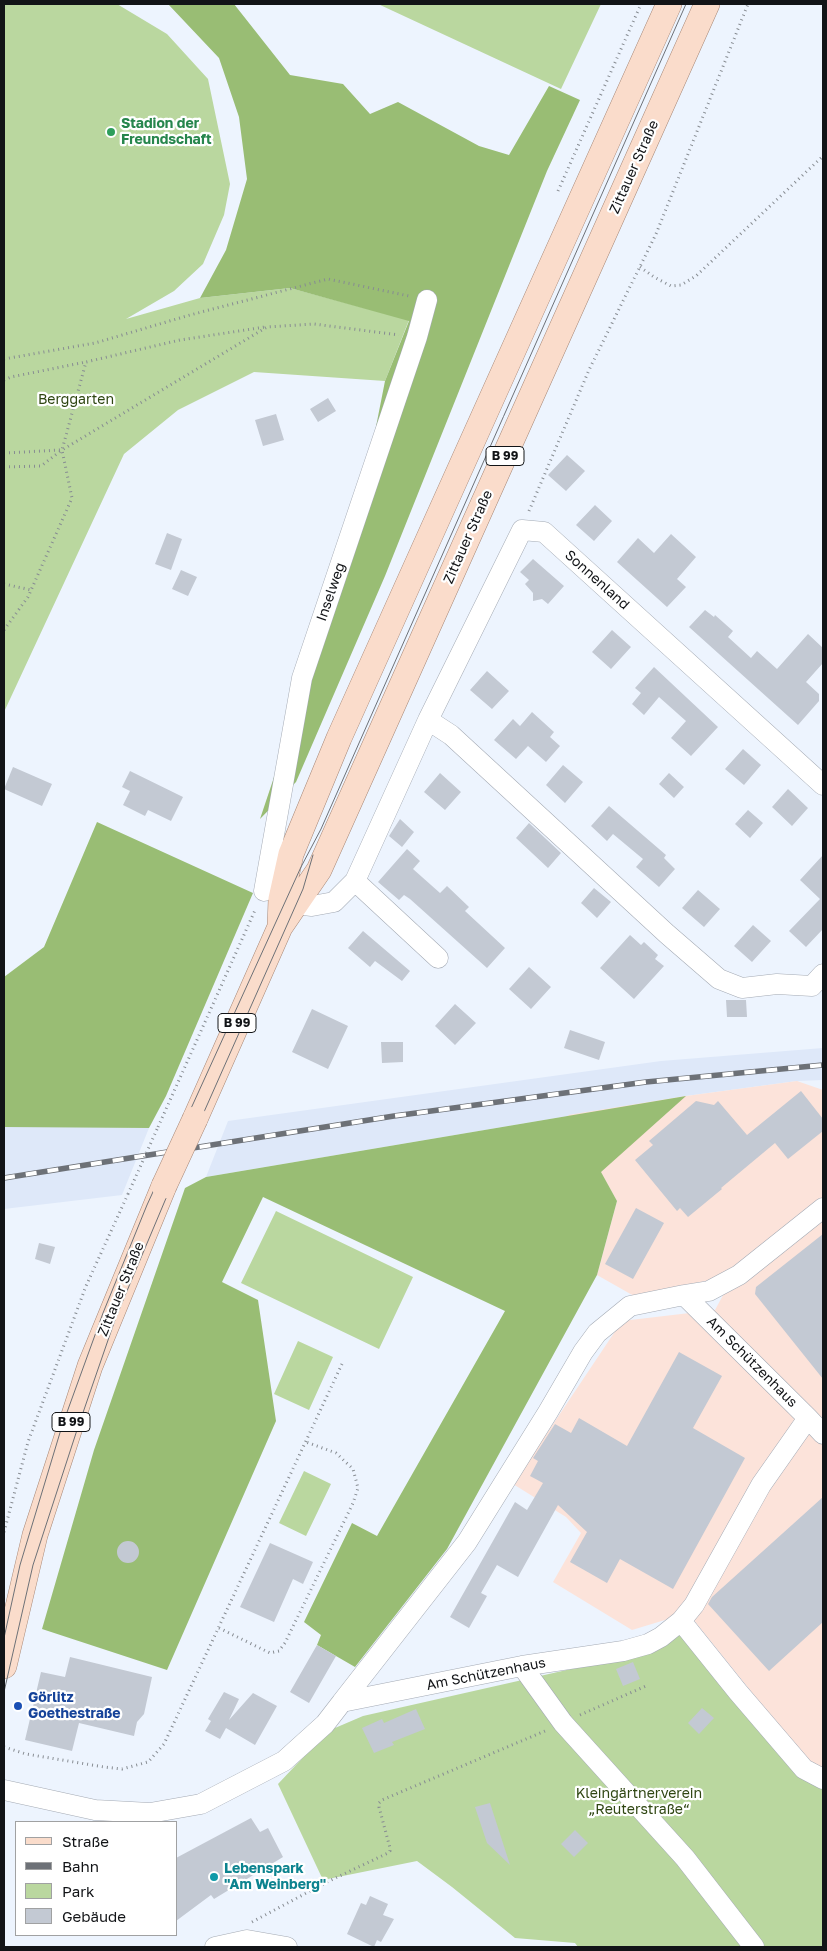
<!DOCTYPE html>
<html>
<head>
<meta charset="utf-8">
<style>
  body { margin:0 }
  #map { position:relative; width:827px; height:1951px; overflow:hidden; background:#edf4fe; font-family:"Golos Text",sans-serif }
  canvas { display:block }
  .frame { position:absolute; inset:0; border:5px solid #121417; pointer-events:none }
  .legend { position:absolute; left:15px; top:1821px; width:162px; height:115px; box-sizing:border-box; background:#fff; border:1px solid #a0a1a2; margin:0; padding:6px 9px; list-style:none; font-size:15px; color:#121417 }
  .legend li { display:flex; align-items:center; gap:10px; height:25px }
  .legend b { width:25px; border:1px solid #a0a1a2 }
</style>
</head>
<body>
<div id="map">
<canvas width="827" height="1951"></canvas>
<div class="frame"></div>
<ul class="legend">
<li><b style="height:6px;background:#fadccb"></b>Straße</li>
<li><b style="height:6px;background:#6d7177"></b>Bahn</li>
<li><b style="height:14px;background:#bad79f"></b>Park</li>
<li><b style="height:14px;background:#c3c9d3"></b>Gebäude</li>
</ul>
</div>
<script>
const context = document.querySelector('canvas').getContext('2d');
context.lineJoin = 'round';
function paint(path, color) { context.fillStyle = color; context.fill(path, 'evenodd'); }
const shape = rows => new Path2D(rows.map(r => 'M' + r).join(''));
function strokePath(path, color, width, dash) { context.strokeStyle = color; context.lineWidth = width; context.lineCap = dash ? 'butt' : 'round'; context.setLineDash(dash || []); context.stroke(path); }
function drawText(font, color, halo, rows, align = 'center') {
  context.font = font + ' "Golos Text",sans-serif'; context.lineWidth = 4.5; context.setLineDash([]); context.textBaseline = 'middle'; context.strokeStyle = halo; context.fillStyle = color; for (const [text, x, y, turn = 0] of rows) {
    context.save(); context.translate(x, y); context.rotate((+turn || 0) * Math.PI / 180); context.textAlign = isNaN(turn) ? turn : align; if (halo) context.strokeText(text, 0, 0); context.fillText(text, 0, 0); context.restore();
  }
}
const built = shape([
  [823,1048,823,1080,797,1081,686,1096,206,1177,228,1121,661,1061],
  [73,1126,149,1128,122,1195,4,1209,4,1127]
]);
const industrial = shape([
  [797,1081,823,1090,823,1774,814,1770,688,1613,632,1630,553,1582,581,1533,566,1517,513,1484,622,1321,715,1310,734,1275,634,1296,597,1275,617,1201,568,1115,686,1096]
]);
const green = shape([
  [4,4,117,4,167,34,208,79,230,184,224,215,203,264,174,291,126,319,200,298,290,288,409,320,385,381,254,372,178,410,124,454,4,712],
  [378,4,601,4,561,89],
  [276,1211,413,1277,379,1349,241,1283],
  [298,1341,333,1357,309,1410,274,1394],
  [304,1471,331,1484,306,1536,279,1523],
  [686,1630,823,1781,823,1947,578,1947,575,1943,515,1938,452,1887,417,1861,323,1880,278,1784,328,1731,363,1716,633,1655]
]);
const forest = shape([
  [168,4,234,4,290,75,343,84,370,114,398,102,479,146,509,155,549,86,580,100,547,171,385,576,296,782,260,819,354,538,385,381,409,321,290,288,200,298,226,250,247,179,239,117,219,58],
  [97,822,253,893,166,1096,149,1128,4,1127,4,977,44,947],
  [686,1096,601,1172,617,1201,597,1275,447,1549,355,1667,317,1645,321,1635,304,1622,352,1523,377,1536,505,1311,263,1197,222,1282,258,1300,276,1421,167,1670,42,1629,94,1450,185,1188,206,1177]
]);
const building = shape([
  [328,398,336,411,318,422,310,409],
  [276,414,284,440,263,446,255,420],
  [567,455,585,471,566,491,548,475],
  [595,505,612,521,594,541,576,525],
  [167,533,182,539,171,570,155,564],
  [671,534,696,557,677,579,686,587,667,607,617,562,638,538,654,553],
  [533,559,564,586,548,604,542,599,533,601,533,593,525,584,529,580,520,572],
  [181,570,197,577,188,596,172,589],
  [705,610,714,617,715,615,733,631,728,637,751,658,757,651,777,669,808,634,823,648,823,663,806,682,819,694,819,701,798,725,689,627],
  [612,630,631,647,611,669,592,652],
  [654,667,718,727,691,756,671,738,686,721,659,697,644,715,632,704,641,693,635,688],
  [487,671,509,691,492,709,470,690],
  [532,712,554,732,550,737,560,746,546,762,528,746,516,759,494,740,513,719,520,726],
  [743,749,761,765,744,785,725,769],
  [563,765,583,782,565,803,546,785],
  [13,767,52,784,42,806,4,789],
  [130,771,183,797,171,821,148,810,145,816,123,805,130,791,122,787],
  [440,773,461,792,445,810,424,792],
  [669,773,684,787,674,798,659,784],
  [788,789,808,808,792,826,772,807],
  [609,806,666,855,664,858,675,869,659,887,636,867,643,859,613,834,607,841,591,826],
  [748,810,763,823,750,838,735,824],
  [400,819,414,832,402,847,389,836],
  [529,823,561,853,548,868,516,838],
  [407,849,420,861,413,869,440,893,447,886,469,907,465,911,505,948,487,968,410,899,404,895,399,900,378,882],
  [823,855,823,929,806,947,789,931,820,899,800,880],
  [594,888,611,902,597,918,581,903],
  [698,890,720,909,704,927,682,908],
  [753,925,771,941,752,962,734,946],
  [363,931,410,971,402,981,375,961,370,967,348,948],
  [630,935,641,945,644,942,658,955,655,959,664,966,634,999,600,968],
  [529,967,551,987,531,1009,509,989],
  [726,1000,746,1000,747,1017,727,1017],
  [455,1004,476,1023,455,1045,435,1026],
  [312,1009,348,1026,328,1069,292,1052],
  [570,1030,605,1042,599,1060,564,1048],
  [381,1042,403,1042,403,1062,382,1063],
  [801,1091,823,1119,823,1131,788,1159,775,1143,721,1188,722,1189,688,1217,680,1208,677,1211,635,1160,653,1145,649,1141,696,1101,714,1105,718,1101,747,1135],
  [636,1208,664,1223,633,1279,605,1264],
  [823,1234,823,1379,755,1294,756,1287],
  [39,1243,55,1247,50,1264,35,1259],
  [679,1352,722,1376,693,1428,745,1458,673,1589,620,1559,607,1583,570,1562,587,1532,558,1505,518,1577,497,1565,481,1593,487,1596,469,1628,450,1617,515,1502,527,1510,543,1483,530,1476,538,1461,533,1458,555,1424,571,1433,579,1418,627,1446],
  [823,1497,823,1622,769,1671,708,1604,712,1597],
  '117 1552a11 11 0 1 1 22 0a11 11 0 1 1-22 0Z',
  [270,1543,313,1562,303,1584,293,1579,274,1622,240,1607],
  [317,1645,336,1656,309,1703,290,1692],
  [70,1657,152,1677,144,1714,137,1722,134,1736,79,1723,72,1751,25,1740,41,1672,65,1677],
  [633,1662,640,1679,623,1686,616,1669],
  [224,1692,239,1699,229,1720,253,1693,277,1706,255,1745,226,1728,220,1739,205,1731,211,1721,208,1719],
  [702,1708,714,1718,699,1734,688,1723],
  [416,1709,425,1729,392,1742,394,1745,374,1753,362,1728,382,1719,384,1723],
  [490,1803,510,1865,487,1843,475,1807],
  [251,1818,260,1832,268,1828,283,1857,214,1899,211,1895,176,1921,176,1858],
  [575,1830,588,1843,574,1857,561,1844],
  [370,1896,388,1904,383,1915,394,1919,381,1942,377,1940,374,1947,347,1934,361,1903,366,1905]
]);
const path = shape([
  [558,191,641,4],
  [640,267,654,277,671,286,681,285,696,276,823,156],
  [4,359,95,343,190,315,328,279,409,296],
  [4,380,11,377,86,362],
  [4,453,61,450],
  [4,467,41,466,62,450,86,362,180,340,265,327],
  [529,511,589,370,656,234,748,4],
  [4,584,31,590],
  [4,630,28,597,72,498,62,450,267,327,314,324,399,335],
  [158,1127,256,908],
  [4,1532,28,1442,86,1286,128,1194],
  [219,1628,270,1653,279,1651,285,1643,353,1503,358,1488,353,1469,336,1453,306,1442],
  [580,1715,646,1686],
  [4,1747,26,1754,104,1767,122,1769,148,1762,164,1744,342,1364],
  [252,1922,327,1882,388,1853,390,1851,390,1848,379,1807,379,1803,382,1800,545,1731]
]);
const minor = shape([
  [428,720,451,735,667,934,719,979,742,988,777,984,812,986,823,974],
  [355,881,438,958],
  [264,891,302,678,417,337,427,300],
  [283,899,296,904,312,906,334,902,355,881,428,720,522,530,544,532,823,785],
  [684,1295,709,1291,739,1275,823,1208],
  [808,1418,823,1434],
  [681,1621,738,1692,804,1769,823,1779],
  [522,1666,563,1723,685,1858,754,1947],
  [4,1790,95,1810,150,1813,201,1804,284,1761,325,1724,342,1702,522,1666,623,1651,648,1644,661,1637,681,1621,694,1605,761,1485,808,1418,684,1295,630,1306,597,1333,583,1352,548,1412,467,1542,342,1702],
  [215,1947,247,1940,287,1947]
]);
const major = shape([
  [280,927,281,899,291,854,339,738,669,4],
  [195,1119,280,927,319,870,707,4],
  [4,1666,35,1535,90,1366,164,1186]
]);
const tram = shape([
  [4,1638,20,1565,62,1426,103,1313,147,1205,301,867,321,829,686,4],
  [4,1692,33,1565,77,1430,116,1317,172,1184,303,889,313,855]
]);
const rail = shape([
  [4,1178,394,1116,646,1082,823,1065]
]);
const pathBridge = shape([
  [128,1194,158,1127]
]);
const majorBridge = shape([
  [164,1186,195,1119]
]);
const markers = [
  [111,132,5,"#2e9e5b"],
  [18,1706,5,"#1a4fb4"],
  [214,1877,5,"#0f9aa8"]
];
const shields = [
  [505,456,38],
  [237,1023,38],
  [71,1422,38]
];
const shieldNames = [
  ["B 99",505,456],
  ["B 99",237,1023],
  ["B 99",71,1422]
];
const leisureNames = [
  ["Stadion der",121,124],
  ["Freundschaft",121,140]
];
const streetNames = [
  ["Zittauer Straße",634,167,-66],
  ["Zittauer Straße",468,537,-66],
  ["Sonnenland",597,580,42],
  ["Inselweg",331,592,-71],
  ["Zittauer Straße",121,1289,-68],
  ["Am Schützenhaus",752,1362,45],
  ["Am Schützenhaus",486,1674,-11]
];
const parkNames = [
  ["Berggarten",76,400],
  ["Kleingärtnerverein",639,1794],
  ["„Reuterstraße“",639,1810]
];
const transitNames = [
  ["Görlitz",28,1698],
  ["Goethestraße",28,1714]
];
const cultureNames = [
  ["Lebenspark",224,1869],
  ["\"Am Weinberg\"",224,1885]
];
paint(built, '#dee8f9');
paint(industrial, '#fce3da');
paint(green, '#bad79f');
paint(forest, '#99bd74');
paint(building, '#c3c9d3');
strokePath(minor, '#a4aab4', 21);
strokePath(major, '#a78776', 26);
strokePath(path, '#878c92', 3, [1, 4]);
strokePath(minor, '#fff', 20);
strokePath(major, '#fadccb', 25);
strokePath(tram, '#6d7177', 1);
strokePath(rail, '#6d7177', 5.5);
strokePath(rail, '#fff', 4, [11]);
strokePath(majorBridge, '#a78776', 26, []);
strokePath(pathBridge, '#878c92', 3, [1, 4]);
strokePath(majorBridge, '#fadccb', 25);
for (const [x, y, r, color] of markers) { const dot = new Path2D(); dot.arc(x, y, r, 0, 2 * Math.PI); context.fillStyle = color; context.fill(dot); strokePath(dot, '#fff', 2); }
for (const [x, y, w] of shields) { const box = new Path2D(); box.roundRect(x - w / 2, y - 9.5, w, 19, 4); context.fillStyle = '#fff'; context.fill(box); strokePath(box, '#121417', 1); }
drawText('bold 12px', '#121417', null, shieldNames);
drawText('bold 14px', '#27864d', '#fff', leisureNames, 'left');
drawText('14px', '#121417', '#fff', streetNames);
drawText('14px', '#2f4612', '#fff', parkNames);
drawText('bold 14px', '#164399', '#fff', transitNames, 'left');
drawText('bold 14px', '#0d838f', '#fff', cultureNames, 'left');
</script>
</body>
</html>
